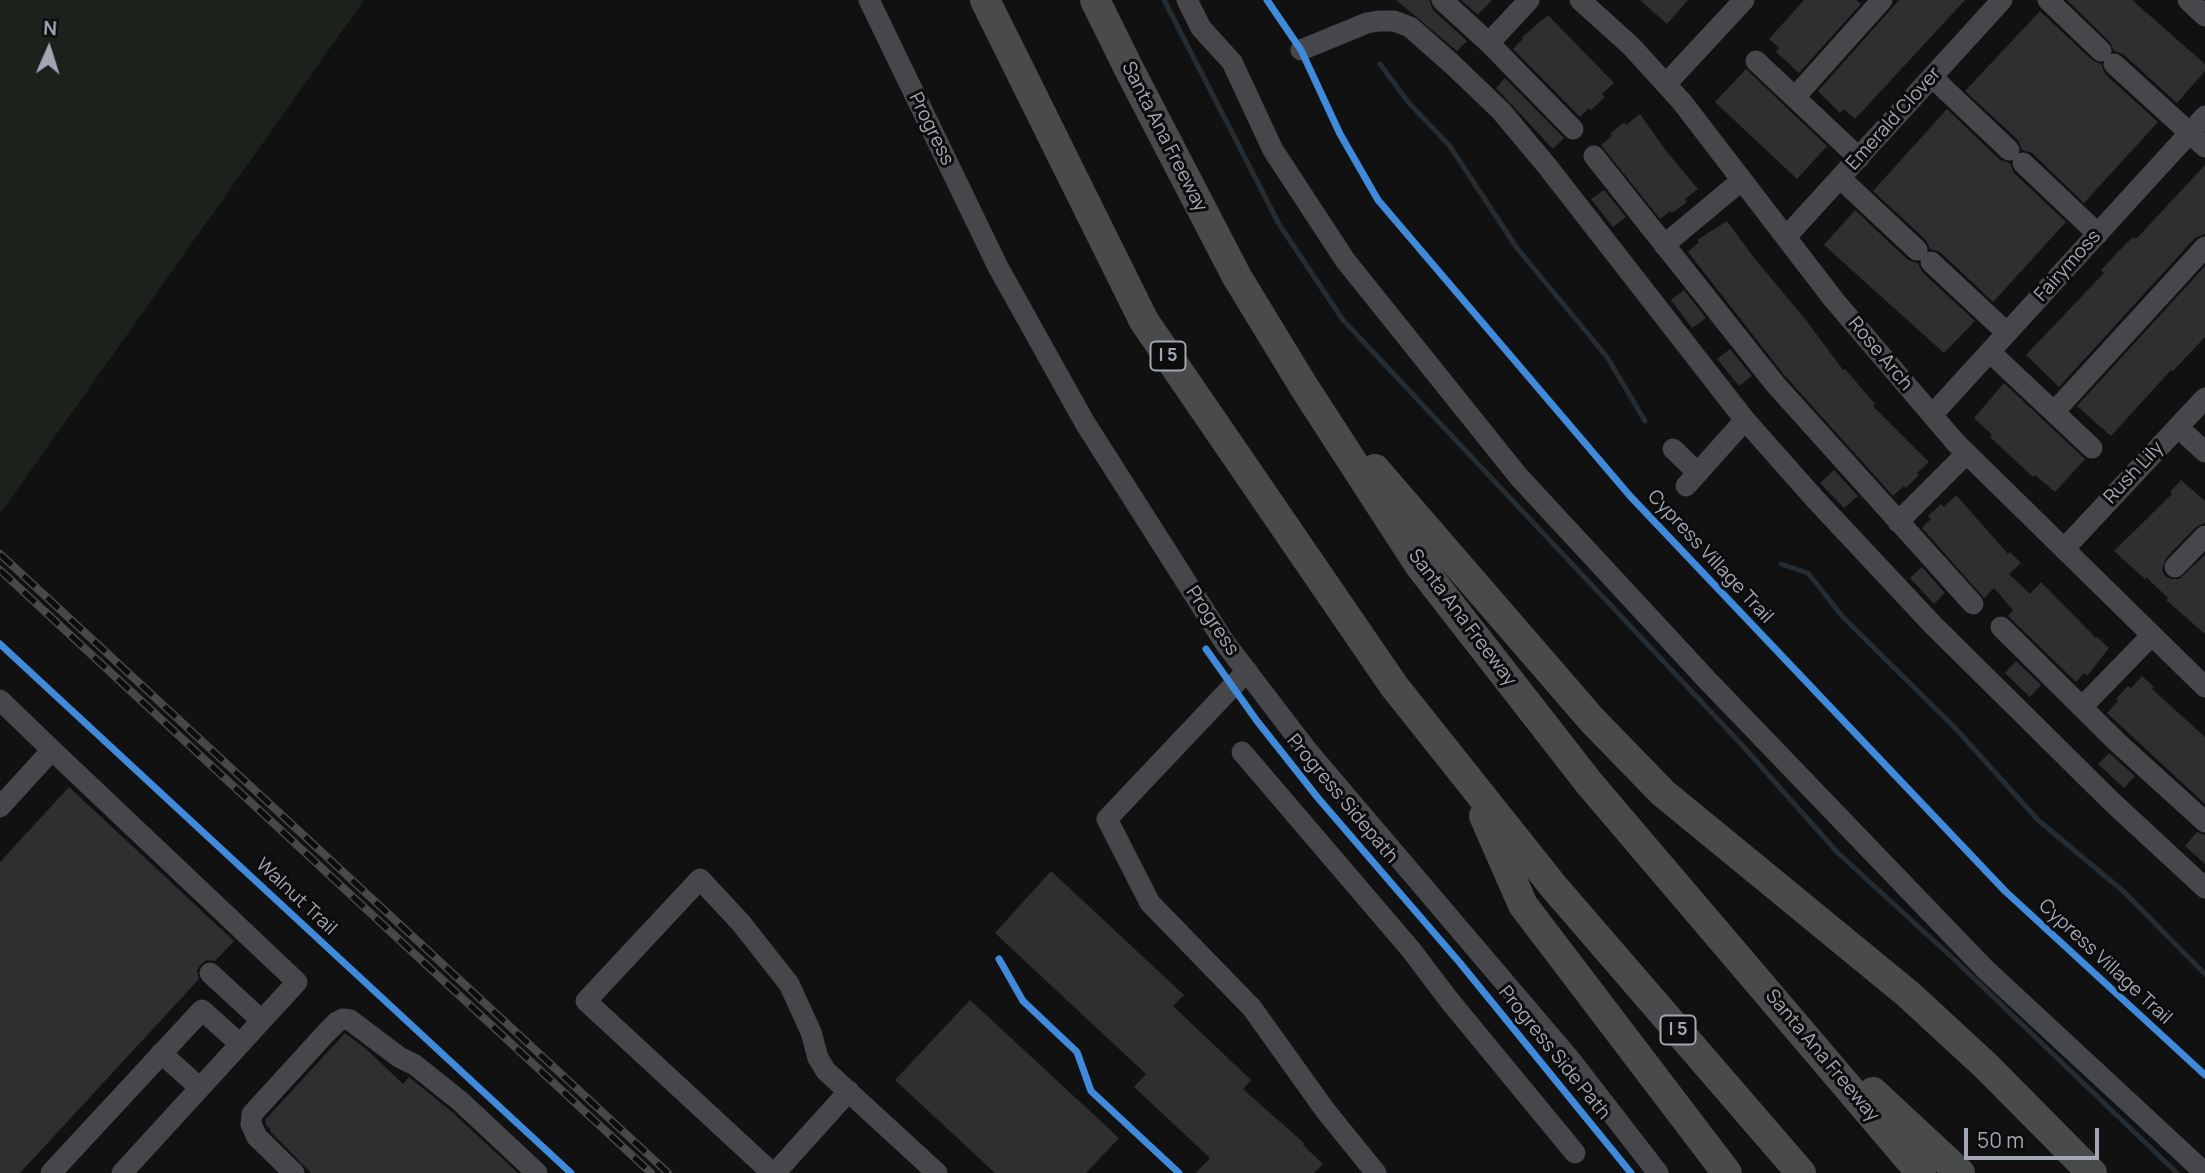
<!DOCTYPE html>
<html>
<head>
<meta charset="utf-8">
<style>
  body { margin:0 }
  #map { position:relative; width:2205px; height:1173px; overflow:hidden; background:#111112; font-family:Manrope,sans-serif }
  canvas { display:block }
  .north { position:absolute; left:14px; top:14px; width:70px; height:70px; -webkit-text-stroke:5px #0c0c0d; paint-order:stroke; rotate:3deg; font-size:19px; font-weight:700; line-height:28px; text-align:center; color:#a2a8b3 }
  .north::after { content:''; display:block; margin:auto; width:24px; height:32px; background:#a2a8b3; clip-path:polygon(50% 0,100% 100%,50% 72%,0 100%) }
  .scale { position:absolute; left:1964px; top:1128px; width:135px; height:32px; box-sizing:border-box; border:4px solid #a2a8b3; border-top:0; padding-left:9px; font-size:21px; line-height:24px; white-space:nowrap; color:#a2a8b3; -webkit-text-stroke:5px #0c0c0d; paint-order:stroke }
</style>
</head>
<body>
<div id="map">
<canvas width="2205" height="1173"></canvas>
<div class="north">N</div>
<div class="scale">50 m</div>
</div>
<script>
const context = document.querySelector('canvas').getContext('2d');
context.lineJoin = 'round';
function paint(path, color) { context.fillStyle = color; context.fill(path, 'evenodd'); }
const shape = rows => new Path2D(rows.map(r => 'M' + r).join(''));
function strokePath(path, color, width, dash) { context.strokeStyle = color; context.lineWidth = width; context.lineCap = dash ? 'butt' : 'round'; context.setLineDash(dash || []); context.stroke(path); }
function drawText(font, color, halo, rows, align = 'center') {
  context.font = font + ' Manrope,sans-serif'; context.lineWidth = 6; context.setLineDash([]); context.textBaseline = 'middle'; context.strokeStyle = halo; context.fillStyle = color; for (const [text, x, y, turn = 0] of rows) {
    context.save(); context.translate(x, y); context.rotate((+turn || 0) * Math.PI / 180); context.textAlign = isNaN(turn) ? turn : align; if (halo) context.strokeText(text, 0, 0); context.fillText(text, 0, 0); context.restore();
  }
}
const green = shape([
  [0,0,364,0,0,514]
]);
const stream = shape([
  [1164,0,1279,224,1343,320,1742,745,1837,852,1957,962,2177,1173],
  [1380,64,1409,103,1449,145,1517,248,1607,357,1645,421],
  [1781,564,1808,573,1842,616,1956,729,2038,820,2123,891,2205,974]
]);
const building = shape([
  [1396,0,1429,0,1433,10,1467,41,1457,51],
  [1461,0,1492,0,1478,15],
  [1640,0,1688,0,1667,24],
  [1804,0,1856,0,1861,4,1799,73,1776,52,1779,48,1769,39],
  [1899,0,1965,0,1855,119,1844,109,1840,113,1818,91],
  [2067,0,2132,0,2205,64,2205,71,2177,103,2123,54,2114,51,2110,42],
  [2040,11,2092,60,2101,64,2105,74,2158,122,2084,203,2032,153,2022,150,2018,140,1965,91],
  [1548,15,1614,83,1602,94,1605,97,1591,110,1589,108,1580,117,1513,49,1523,39,1521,38],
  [1746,69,1827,146,1797,179,1715,102],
  [1505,78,1564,138,1553,149,1496,88],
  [1947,109,2000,160,2010,163,2014,173,2066,222,1993,302,1940,252,1930,249,1926,240,1873,191],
  [1640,114,1667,152,1698,189,1685,199,1687,202,1672,213,1670,211,1660,219,1601,145,1612,136,1610,134,1624,122,1626,125],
  [2205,165,2205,234,2195,238,2059,387,2026,355,2104,273,2101,270,2116,254,2133,237,2135,239,2137,238],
  [1604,190,1626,217,1613,227,1591,199],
  [1855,210,1908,260,1918,263,1922,272,1975,321,1944,353,1824,245],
  [1727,221,1755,259,1806,320,1843,370,1845,369,1875,404,1873,406,1929,462,1917,473,1919,475,1906,488,1904,486,1893,496,1785,376,1688,252,1699,242,1697,240],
  [2205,266,2205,337,2173,371,2171,370,2111,436,2077,406],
  [1684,290,1706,318,1692,328,1671,300],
  [1730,349,1752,376,1739,386,1717,359],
  [2004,383,2085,459,2055,492,2035,475,2033,477,1990,437,1992,435,1974,418],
  [1834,470,1858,496,1844,508,1820,483],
  [2181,480,2205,501,2205,523,2196,527,2166,558,2162,570,2165,576,2171,579,2179,579,2205,555,2205,634,2166,600,2168,598,2146,577,2145,579,2114,551,2172,494,2170,492],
  [1956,495,2008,554,2010,552,2021,563,2009,574,2030,594,2041,582,2096,638,2097,637,2109,648,2087,676,2084,673,2076,682,2008,616,2013,610,1994,588,1984,598,1922,528,1931,519,1928,516,1941,504,1944,507],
  [1922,567,1945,593,1934,604,1910,578],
  [2016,661,2041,685,2030,697,2005,673],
  [2142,676,2154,687,2152,689,2205,737,2205,804,2107,713,2118,701,2116,699,2128,686,2131,688],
  [2109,753,2135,776,2124,788,2098,764],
  [69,787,234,941,215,961,207,960,200,965,197,971,199,979,20,1173,0,1173,0,862],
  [2197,832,2205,835,2205,864,2185,846],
  [1051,871,1184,995,1173,1006,1251,1080,1243,1089,1304,1143,1303,1145,1323,1164,1314,1173,1196,1173,1210,1158,1134,1087,1146,1074,995,933],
  [970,1000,1119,1138,1086,1173,995,1173,895,1080],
  [345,1033,365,1048,403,1084,409,1077,451,1111,518,1173,311,1173,270,1131,271,1130,266,1125,265,1120]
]);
const minor = shape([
  [869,0,998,267,1085,423,1225,643,1306,749,1569,1058,1658,1173],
  [1187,0,1201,28,1232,62,1273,150,1345,260,1519,477,1708,681,1985,969,2205,1173],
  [1442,0,1489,43,1573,129],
  [1580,0,1631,46,1682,102,1834,300,1956,443,2205,687],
  [2048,0,2101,51],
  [2188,0,2205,16],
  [1489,43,1529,0],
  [1301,50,1367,23,1379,21,1394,21,1410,27,1452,64,1501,111,1547,166,1745,420,1815,499,1933,625,2112,802,2205,888],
  [1756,61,1859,158],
  [2114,64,2205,147],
  [1932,77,2009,150],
  [1666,84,1744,0],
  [1795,97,1882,0],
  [1594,156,1775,384,1973,604],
  [2023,163,2098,234],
  [1840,178,1917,250],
  [1786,237,2002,0],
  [1664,245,1742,180],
  [1931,262,2007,333],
  [1990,352,2092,448],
  [2054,412,2205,247],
  [1932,415,2205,116],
  [2178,427,2205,452],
  [1673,449,1698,473],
  [1686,486,1745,420],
  [1898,522,1966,454],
  [2064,549,2205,398],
  [2175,567,2205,536],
  [2001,627,2117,742,2205,822],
  [1247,671,1107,819,1150,903,1252,1008,1325,1110,1376,1173],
  [0,700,52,750],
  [2082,707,2152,635],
  [1242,752,1412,951,1449,1000,1575,1153],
  [0,807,52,750,297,982,122,1173],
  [210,973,261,1020],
  [161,1053,200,1088],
  [51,1173,202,1010,240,1044],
  [294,1173,257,1137,251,1124,252,1114,326,1033,337,1022,343,1019,350,1020,399,1057,415,1065,460,1101,537,1173],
  [772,1173,586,1001,700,879,741,923,789,984,811,1032,818,1058,826,1071,937,1173],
  [775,1173,849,1091]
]);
const highway = shape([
  [985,0,1144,321,1394,686,1554,887,1801,1173],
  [1095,0,1129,69,1237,277,1304,387,1420,566,1589,783,1921,1173],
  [1375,469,1592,720,1663,793,1908,994,1986,1066,2092,1173],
  [1484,816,1523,905,1727,1173],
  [1873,1092,1960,1173]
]);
const rail = shape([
  [0,554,668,1173],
  [0,570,651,1173]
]);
const cycleway = shape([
  [1267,0,1301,50,1340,134,1378,200,1630,496,2005,891,2205,1075],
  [0,644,571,1173],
  [1206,649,1257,721,1318,798,1460,963,1631,1173],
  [999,959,1023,1001,1077,1052,1091,1091,1179,1173]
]);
const shields = [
  [1168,356,35],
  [1678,1030,35]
];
const shieldNames = [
  ["I 5",1168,356],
  ["I 5",1678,1030]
];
const streetNames = [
  ["Emerald Clover",1894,119,-48],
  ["Progress",931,129,64],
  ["Santa Ana Freeway",1164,137,63],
  ["Fairymoss",2068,266,-48],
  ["Rose Arch",1880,354,50],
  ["Rush Lily",2134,473,-47],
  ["Cypress Village Trail",1710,557,47],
  ["Santa Ana Freeway",1462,618,53],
  ["Progress",1212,621,56],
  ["Progress Sidepath",1342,799,50],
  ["Walnut Trail",296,897,43],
  ["Cypress Village Trail",2105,962,43],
  ["Progress Side Path",1554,1053,51],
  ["Santa Ana Freeway",1822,1056,50]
];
paint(green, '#1b221c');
strokePath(stream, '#252d33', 5);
paint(building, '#2f2f31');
strokePath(minor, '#46474a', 21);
strokePath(highway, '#484a4c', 30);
strokePath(rail, '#46484a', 8);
strokePath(rail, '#0c0c0d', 5, [16]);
strokePath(cycleway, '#408adc', 7);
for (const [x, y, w] of shields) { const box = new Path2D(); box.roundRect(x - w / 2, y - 14.5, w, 29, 5); context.fillStyle = '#0c0c0d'; context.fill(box); strokePath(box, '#a2a8b3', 2); }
drawText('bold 18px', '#a2a8b3', null, shieldNames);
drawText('19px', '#a2a8b3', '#0c0c0d', streetNames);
</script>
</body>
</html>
